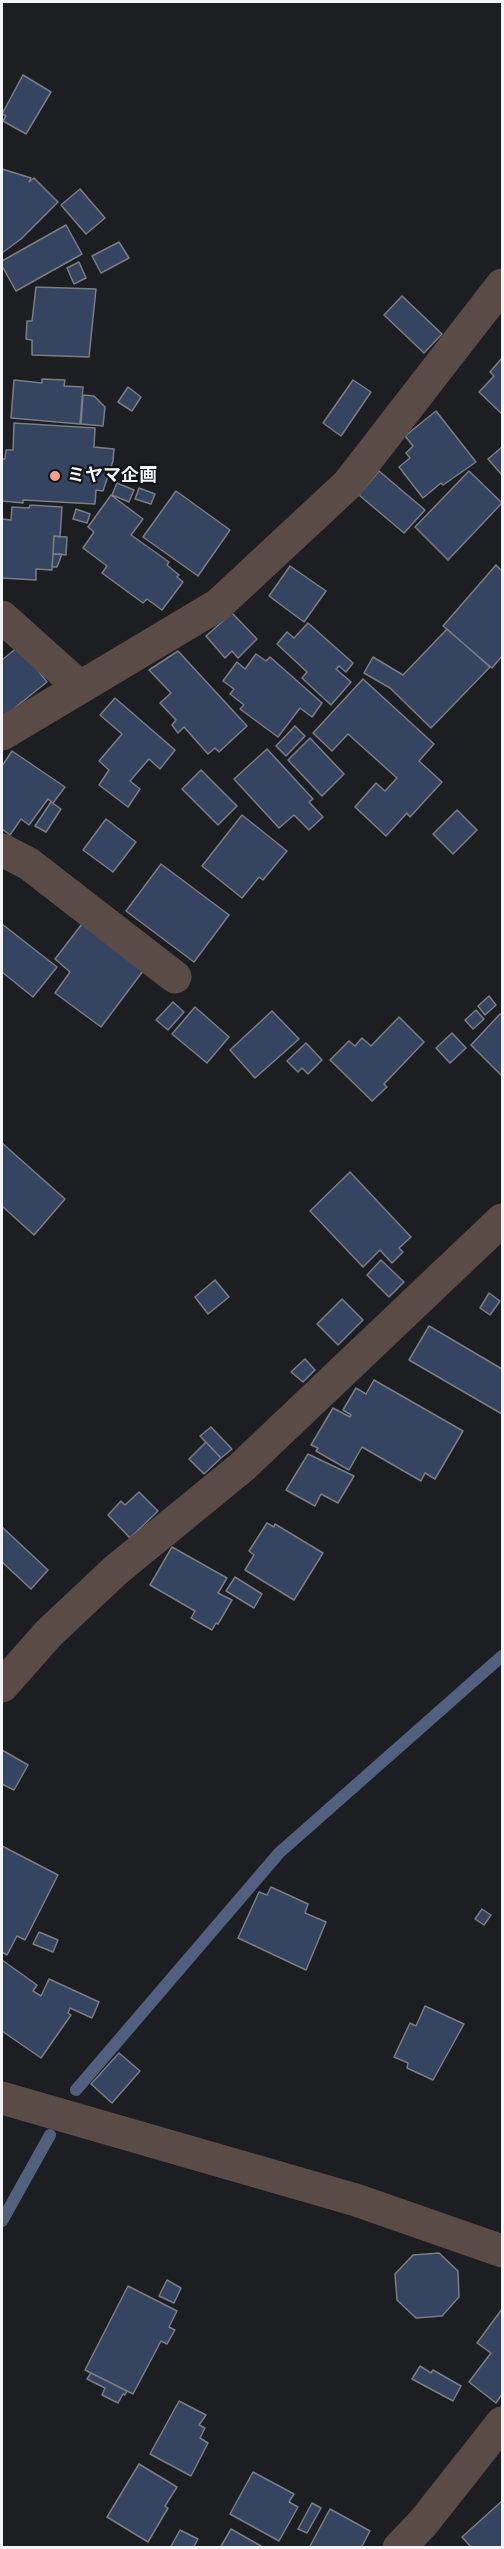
<!DOCTYPE html>
<html>
<head>
<meta charset="utf-8">
<style>
  body { margin:0 }
  #map { position:relative; width:504px; height:2549px; overflow:hidden; background:#1c1e22; font-family:"Noto Sans",sans-serif }
  canvas { display:block }
  .frame { position:absolute; inset:0; border:3px solid #f3f4f7; pointer-events:none }
</style>
</head>
<body>
<div id="map">
<canvas width="504" height="2549"></canvas>
<div class="frame"></div>
</div>
<script>
const context = document.querySelector('canvas').getContext('2d');
context.lineJoin = 'round';
const shape = rows => new Path2D(rows.map(r => 'M' + r).join(''));
function strokePath(path, color, width, dash) { context.strokeStyle = color; context.lineWidth = width; context.lineCap = dash ? 'butt' : 'round'; context.setLineDash(dash || []); context.stroke(path); }
function paint(path, color) { context.fillStyle = color; context.fill(path, 'evenodd'); }
function drawText(font, color, halo, rows, align = 'center') {
  context.font = font + ' "Noto Sans","Noto Sans JP",sans-serif'; context.lineWidth = 4.5; context.setLineDash([]); context.textBaseline = 'middle'; context.strokeStyle = halo; context.fillStyle = color; for (const [text, x, y, turn = 0] of rows) {
    context.save(); context.translate(x, y); context.rotate((+turn || 0) * Math.PI / 180); context.textAlign = isNaN(turn) ? turn : align; if (halo) context.strokeText(text, 0, 0); context.fillText(text, 0, 0); context.restore();
  }
}
const stream = shape([
  [76,2090,279,1853,502,1656],
  [2,2221,50,2135]
]);
const building = shape([
  [23,75,51,92,26,134,3,121,6,116,2,114,23,75],
  [2,169,31,178,29,182,34,178,58,202,21,239,2,253,2,169],
  [80,189,105,218,86,234,61,205,80,189],
  [66,225,82,254,16,291,2,266,2,261,66,225],
  [119,242,129,258,101,273,92,256,119,242],
  [79,262,86,278,74,284,67,268,79,262],
  [36,287,96,289,89,357,32,355,32,340,26,339,27,321,32,321,36,287],
  [402,296,442,334,424,353,384,315,402,296],
  [502,358,502,414,479,392,494,376,490,372,502,358],
  [42,379,65,380,64,386,83,387,80,424,11,418,14,380,42,383,42,379],
  [353,380,371,392,341,436,323,423,353,380],
  [128,387,141,397,132,411,118,402,128,387],
  [83,395,94,396,105,407,103,426,81,424,83,395],
  [436,411,476,462,443,485,441,483,423,498,399,467,410,458,406,453,413,446,405,436,436,411],
  [14,423,95,428,94,447,114,449,113,461,103,491,96,490,95,504,23,500,23,503,2,501,2,459,5,459,6,450,13,450,14,423],
  [502,447,502,475,488,459,502,447],
  [379,471,425,510,404,533,359,495,379,471],
  [469,471,502,503,448,560,415,527,469,471],
  [117,483,134,490,129,502,112,495,117,483],
  [139,488,155,494,151,504,135,499,139,488],
  [176,491,230,530,198,576,143,537,176,491],
  [111,495,143,519,131,535,169,562,167,565,179,575,177,577,183,582,162,610,147,599,143,603,102,573,107,566,83,548,94,532,88,527,111,495],
  [30,505,62,507,60,537,54,536,52,570,36,569,36,580,2,578,2,519,11,520,12,507,29,508,30,505],
  [76,509,90,514,87,523,73,519,76,509],
  [54,536,67,537,66,555,53,554,54,536],
  [53,554,62,554,57,567,52,567,53,554],
  [496,565,502,571,502,656,492,668,443,626,496,565],
  [290,566,326,591,304,622,269,596,290,566],
  [232,613,257,639,238,658,232,651,225,658,206,636,232,613],
  [308,623,353,663,346,672,339,666,336,669,351,682,331,705,302,678,307,672,277,644,287,632,294,638,308,623],
  [447,629,490,667,431,728,390,688,364,673,373,657,403,675,447,629],
  [19,646,47,682,2,718,2,660,19,646],
  [178,651,247,726,219,752,215,748,208,754,184,727,178,733,172,725,176,720,160,703,171,693,149,670,178,651],
  [256,654,266,661,270,657,322,703,312,717,300,708,278,737,240,709,244,705,230,694,234,689,223,681,237,662,245,669,256,654],
  [363,679,434,744,419,761,442,782,410,817,407,813,386,836,355,807,376,783,385,791,397,778,348,734,332,751,313,733,363,679],
  [115,698,175,750,160,769,149,759,130,781,140,789,128,807,99,785,109,770,99,761,122,734,100,715,115,698],
  [295,726,305,736,286,756,276,746,295,726],
  [310,738,344,774,322,796,288,760,310,738],
  [267,749,313,799,309,802,323,817,309,830,294,815,279,828,234,779,267,749],
  [12,751,65,787,53,803,48,799,29,825,21,819,10,835,2,829,2,766,12,751],
  [201,770,237,806,218,825,182,789,201,770],
  [51,802,61,809,46,832,35,826,51,802],
  [457,810,477,830,453,854,433,834,457,810],
  [242,815,287,851,263,880,259,877,242,898,202,866,242,815],
  [106,819,136,842,113,872,83,850,106,819],
  [161,864,229,915,194,962,126,911,161,864],
  [2,924,57,967,33,997,2,972,2,924],
  [82,924,143,971,101,1027,55,993,70,972,55,959,82,924],
  [489,996,496,1005,485,1015,478,1006,489,996],
  [173,1002,184,1012,168,1030,156,1020,173,1002],
  [195,1007,229,1037,207,1063,172,1034,195,1007],
  [476,1010,484,1019,473,1029,465,1020,476,1010],
  [272,1011,299,1039,255,1078,230,1050,272,1011],
  [500,1014,502,1016,502,1076,471,1045,500,1014],
  [399,1017,424,1042,384,1084,387,1087,372,1101,330,1060,349,1041,355,1046,362,1038,371,1046,399,1017],
  [452,1033,466,1048,450,1063,436,1048,452,1033],
  [306,1043,322,1060,308,1074,302,1068,298,1072,287,1061,306,1043],
  [2,1143,65,1199,34,1235,2,1206,2,1143],
  [350,1172,411,1237,399,1248,403,1252,392,1263,380,1250,363,1267,310,1211,350,1172],
  [381,1260,404,1282,389,1297,367,1275,381,1260],
  [215,1280,229,1297,208,1314,195,1297,215,1280],
  [489,1293,500,1301,490,1315,480,1308,489,1293],
  [342,1299,363,1320,338,1345,317,1324,342,1299],
  [429,1326,502,1369,502,1414,409,1360,429,1326],
  [305,1359,315,1370,303,1382,291,1372,305,1359],
  [374,1380,463,1431,435,1479,425,1473,421,1481,362,1447,349,1470,316,1451,318,1448,311,1445,333,1408,350,1417,351,1415,343,1410,356,1388,366,1394,374,1380],
  [211,1427,232,1449,221,1458,200,1436,211,1427],
  [206,1442,221,1458,204,1474,189,1459,206,1442],
  [308,1454,354,1476,338,1503,321,1494,315,1506,286,1490,308,1454],
  [139,1492,158,1511,130,1538,108,1515,121,1501,125,1505,139,1492],
  [267,1523,274,1527,275,1524,323,1553,294,1600,245,1570,254,1555,249,1551,267,1523],
  [2,1527,48,1570,31,1589,2,1562,2,1527],
  [172,1547,227,1578,218,1593,232,1600,218,1624,216,1623,212,1630,191,1618,195,1611,150,1585,172,1547],
  [235,1577,262,1594,254,1608,226,1591,235,1577],
  [2,1750,28,1765,14,1790,2,1784,2,1750],
  [2,1846,58,1875,25,1940,17,1936,7,1955,2,1952,2,1846],
  [271,1887,308,1904,305,1913,326,1922,306,1970,238,1938,259,1892,267,1895,271,1887],
  [482,1909,491,1915,484,1925,475,1919,482,1909],
  [39,1932,58,1940,53,1952,33,1944,39,1932],
  [2,1960,37,1985,33,1991,41,1996,49,1979,99,2002,92,2018,70,2008,68,2013,71,2015,41,2058,2,2031,2,1960],
  [425,2006,464,2024,433,2080,407,2068,408,2063,394,2057,410,2023,416,2026,425,2006],
  [119,2053,140,2071,112,2103,91,2084,119,2053],
  [439,2253,458,2271,459,2297,442,2316,416,2318,397,2300,395,2274,413,2255,439,2253],
  [167,2280,181,2288,174,2303,159,2296,167,2280],
  [128,2286,177,2311,169,2327,175,2330,167,2344,161,2341,133,2394,85,2370,128,2286],
  [502,2309,502,2394,496,2403,469,2382,491,2353,477,2343,502,2309],
  [420,2366,431,2373,433,2370,461,2386,453,2401,412,2379,420,2366],
  [91,2373,127,2391,125,2395,123,2394,118,2403,102,2395,105,2388,87,2379,91,2373],
  [179,2401,206,2415,199,2425,205,2428,200,2438,208,2443,191,2476,150,2454,179,2401],
  [139,2464,177,2487,165,2506,168,2508,148,2542,107,2517,139,2464],
  [253,2472,294,2494,289,2502,298,2507,279,2541,230,2514,253,2472],
  [502,2501,502,2548,472,2548,462,2537,502,2501],
  [312,2503,321,2508,307,2533,298,2529,312,2503],
  [330,2509,370,2531,361,2548,309,2548,330,2509],
  [231,2529,261,2546,260,2548,220,2548,231,2529],
  [180,2530,198,2539,193,2548,170,2548,180,2530]
]);
const street = shape([
  [2,617,80,687],
  [2,734,218,605,348,484,502,285],
  [2,850,29,864,175,977],
  [2,1686,49,1633,116,1570,242,1467,502,1220],
  [2,2098,356,2200,502,2251],
  [399,2548,423,2523,502,2423]
]);
const markers = [
  [55,476,6,"#f49d8b"]
];
const poiNames = [
  ["ミヤマ企画",67,476]
];
strokePath(stream, '#50607e', 12);
paint(building, '#354460');
strokePath(building, '#7a7d83', 1.5);
strokePath(street, '#5b4b47', 33);
for (const [x, y, r, color] of markers) { const dot = new Path2D(); dot.arc(x, y, r, 0, 2 * Math.PI); context.fillStyle = color; context.fill(dot); strokePath(dot, '#131519', 2); }
drawText('bold 18px', '#f3f4f7', '#131519', poiNames, 'left');
</script>
</body>
</html>
